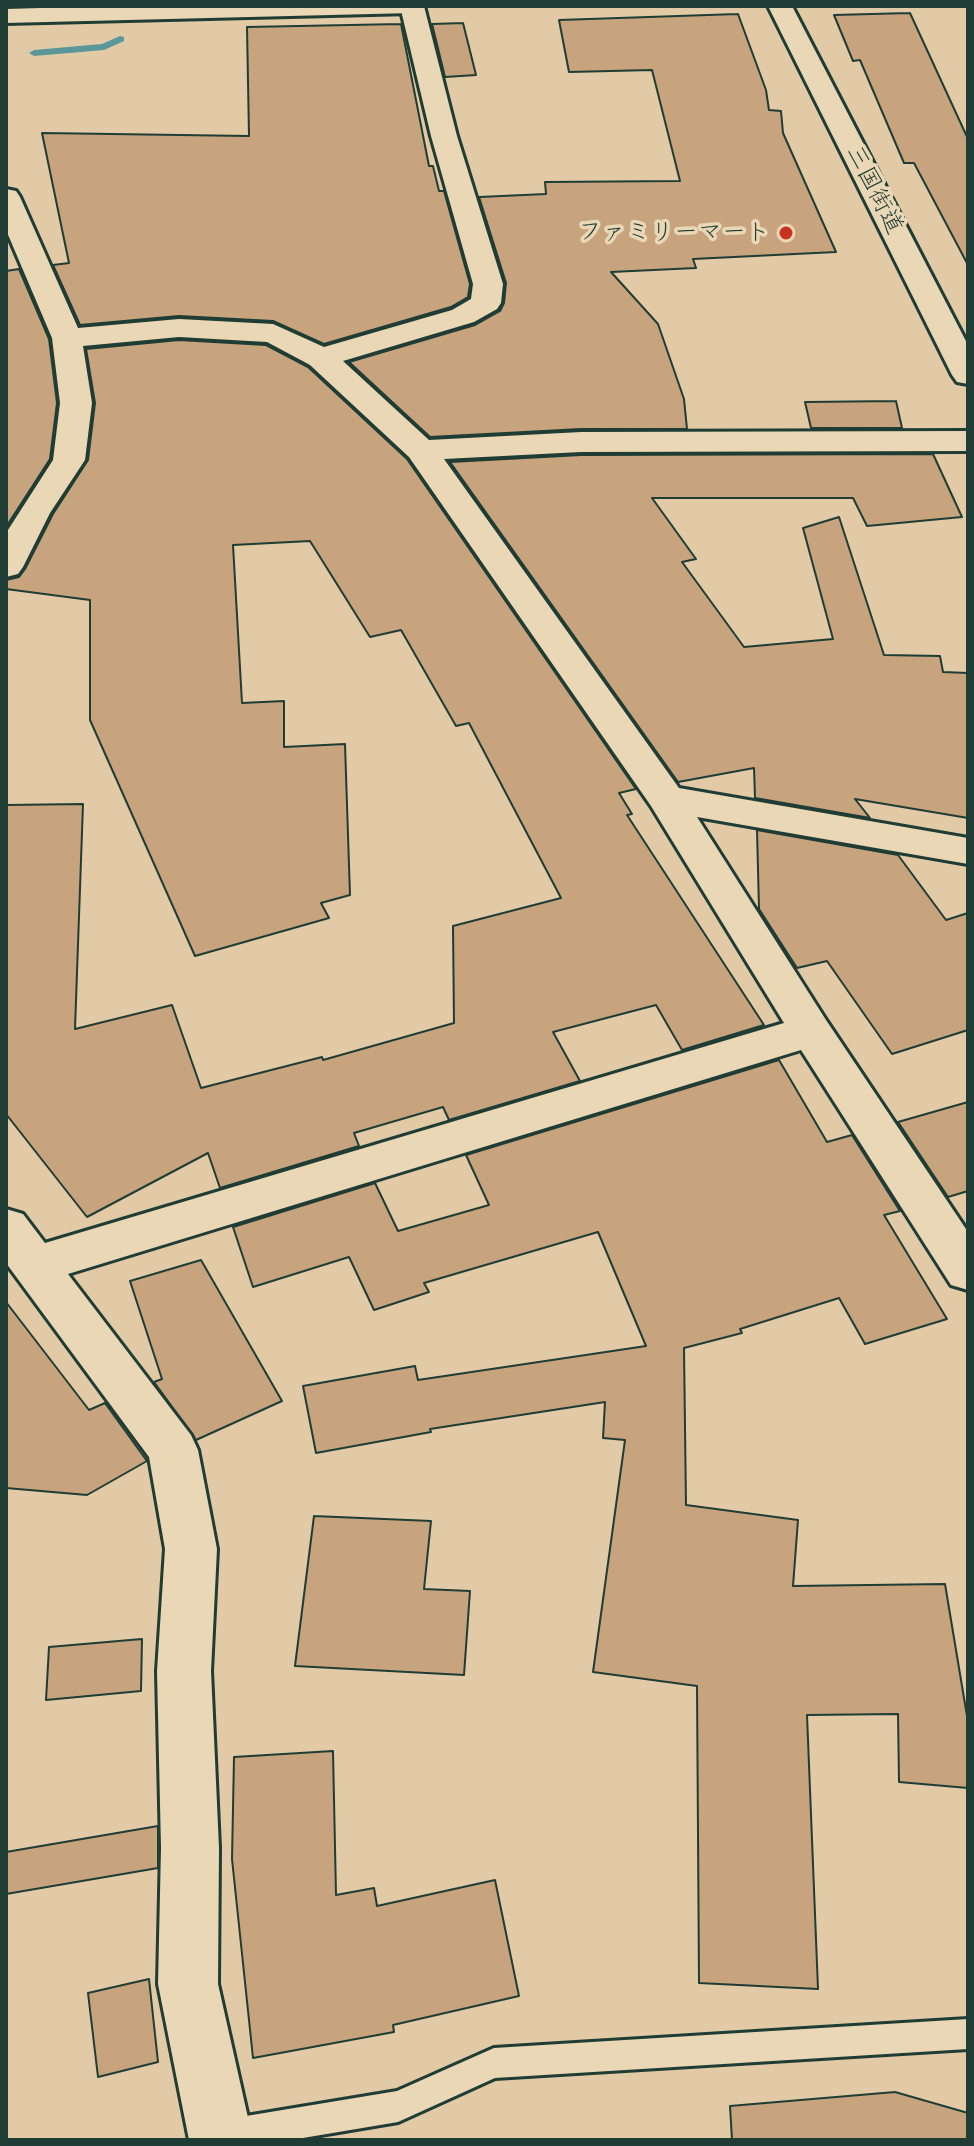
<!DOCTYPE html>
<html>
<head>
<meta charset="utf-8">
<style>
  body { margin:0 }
  #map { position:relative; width:974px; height:2146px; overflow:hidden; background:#e3caa6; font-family:Caveat,sans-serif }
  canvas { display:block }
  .frame { position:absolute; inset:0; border:8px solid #1f3d34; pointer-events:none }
</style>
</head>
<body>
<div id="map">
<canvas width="974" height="2146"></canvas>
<div class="frame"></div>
</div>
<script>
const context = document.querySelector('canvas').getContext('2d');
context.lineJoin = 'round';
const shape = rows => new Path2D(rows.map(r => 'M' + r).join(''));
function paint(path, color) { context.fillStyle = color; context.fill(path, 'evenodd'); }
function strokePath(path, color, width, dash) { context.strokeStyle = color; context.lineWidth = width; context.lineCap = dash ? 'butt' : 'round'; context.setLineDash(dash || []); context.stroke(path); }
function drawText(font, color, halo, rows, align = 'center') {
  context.font = font + ' Caveat,"Klee One",sans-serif'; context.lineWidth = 7; context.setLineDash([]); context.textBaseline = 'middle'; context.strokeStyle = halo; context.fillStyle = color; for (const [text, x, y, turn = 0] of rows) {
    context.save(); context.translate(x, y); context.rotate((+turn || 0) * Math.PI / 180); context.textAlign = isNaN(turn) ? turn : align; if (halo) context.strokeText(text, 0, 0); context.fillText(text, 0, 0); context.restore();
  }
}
const stream = shape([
  [120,36,124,37,124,41,104,50,34,56,29,53,34,50,102,44,120,36]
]);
const building = shape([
  [910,13,968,139,968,265,914,163,904,163,860,60,853,61,834,15,910,13],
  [738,14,766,90,769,110,781,111,783,133,836,252,693,259,696,268,611,272,658,324,684,399,687,429,581,429,430,437,349,362,475,325,500,311,504,303,506,283,479,197,546,194,545,182,680,181,652,70,569,72,559,20,738,14],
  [463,23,476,75,445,77,432,24,463,23],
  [401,24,429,166,433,166,439,191,444,191,470,284,468,297,451,307,324,344,273,321,179,316,80,325,53,265,69,263,42,133,249,136,247,27,401,24],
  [19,269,49,339,57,403,50,459,6,527,6,271,19,269],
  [179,340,266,345,308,367,407,459,636,789,619,793,632,814,627,815,764,1025,682,1050,656,1005,553,1032,580,1081,449,1120,443,1107,354,1133,359,1146,220,1188,208,1153,87,1217,6,1114,6,805,83,804,75,1029,172,1005,201,1088,322,1057,323,1060,454,1023,453,926,561,898,469,723,456,726,401,630,370,637,310,541,233,545,242,703,284,701,284,747,345,744,350,895,321,903,329,918,195,956,90,720,90,600,6,589,6,580,19,577,25,569,53,514,88,460,95,403,86,349,179,340],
  [896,401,902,428,811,428,805,402,896,401],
  [933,454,962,517,867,526,853,498,652,498,696,559,682,562,744,647,833,639,803,528,839,517,884,655,940,656,943,672,968,673,968,818,855,799,870,818,755,798,754,768,678,782,450,462,581,455,933,454],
  [757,830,898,855,946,920,968,913,968,1030,892,1054,827,961,797,968,759,909,757,830],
  [779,1060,827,1142,852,1135,900,1211,884,1215,947,1319,865,1344,839,1298,740,1329,742,1333,684,1348,686,1505,798,1520,793,1586,945,1584,968,1722,968,1788,899,1782,898,1714,807,1715,818,1989,699,1983,697,1686,593,1672,625,1440,603,1438,605,1402,430,1429,431,1432,316,1453,303,1386,415,1366,418,1380,646,1346,598,1232,424,1283,429,1292,374,1310,349,1257,253,1287,233,1227,375,1183,398,1231,489,1205,466,1155,779,1060],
  [968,1102,968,1191,948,1197,898,1122,968,1102],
  [201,1260,282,1401,196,1440,154,1382,162,1379,130,1281,201,1260],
  [6,1302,89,1410,105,1403,147,1461,87,1495,6,1488,6,1302],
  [314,1516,431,1521,424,1589,470,1591,464,1675,295,1666,314,1516],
  [142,1639,141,1691,46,1700,49,1647,142,1639],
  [333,1751,336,1895,374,1888,377,1906,495,1880,519,1996,393,2025,394,2032,253,2058,232,1859,234,1757,333,1751],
  [158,1826,158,1868,6,1894,6,1852,158,1826],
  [149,1979,158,2062,98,2077,88,1993,149,1979],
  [895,2092,968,2113,968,2140,732,2140,730,2106,895,2092]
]);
const service = shape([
  [968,2019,968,2049,495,2078,398,2122,291,2140,208,2140,206,2136,211,2125,222,2120,397,2091,494,2048,968,2019]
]);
const minor = shape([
  [400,6,424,6,457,136,503,284,501,303,497,309,474,322,343,361,429,440,581,432,968,431,968,451,581,452,444,459,679,788,968,838,968,864,697,817,826,1020,968,1232,968,1290,951,1285,801,1050,68,1274,191,1435,198,1450,217,1549,211,1671,219,1848,218,1984,253,2140,189,2140,158,1984,161,1848,157,1671,165,1549,149,1457,6,1263,6,1209,23,1214,45,1243,784,1023,651,806,409,457,310,365,267,342,179,337,83,346,92,403,85,460,50,513,23,567,18,574,6,577,6,533,53,460,60,403,52,338,6,230,6,189,16,191,20,197,78,328,179,319,273,324,324,347,452,310,471,299,473,284,431,136,400,6]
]);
const secondary = shape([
  [110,6,424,6,421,11,412,13,6,23,6,9,110,6]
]);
const trunk = shape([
  [768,6,792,6,968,345,968,384,957,382,952,375,768,6]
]);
const markers = [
  [786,233,8,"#c8321e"]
];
const farStreetnames = [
  ["三国街道",874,190,63]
];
const farPoinames = [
  ["ファミリーマート",770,233]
];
paint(stream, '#5a9799');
paint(building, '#c7a37e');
strokePath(building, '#1f3d34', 2);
strokePath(service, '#1f3d34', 6);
strokePath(minor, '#1f3d34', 6);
strokePath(secondary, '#1f3d34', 6);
strokePath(trunk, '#1f3d34', 6);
paint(service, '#ead7b5');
paint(minor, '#ead7b5');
paint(secondary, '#ead7b5');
paint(trunk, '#ead7b5');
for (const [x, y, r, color] of markers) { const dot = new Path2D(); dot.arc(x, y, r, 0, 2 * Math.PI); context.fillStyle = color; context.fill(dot); strokePath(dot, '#ead7b5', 3); }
drawText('24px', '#1f3d34', '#ead7b5', farStreetnames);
drawText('24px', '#1f3d34', '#ead7b5', farPoinames, 'right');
</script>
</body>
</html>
